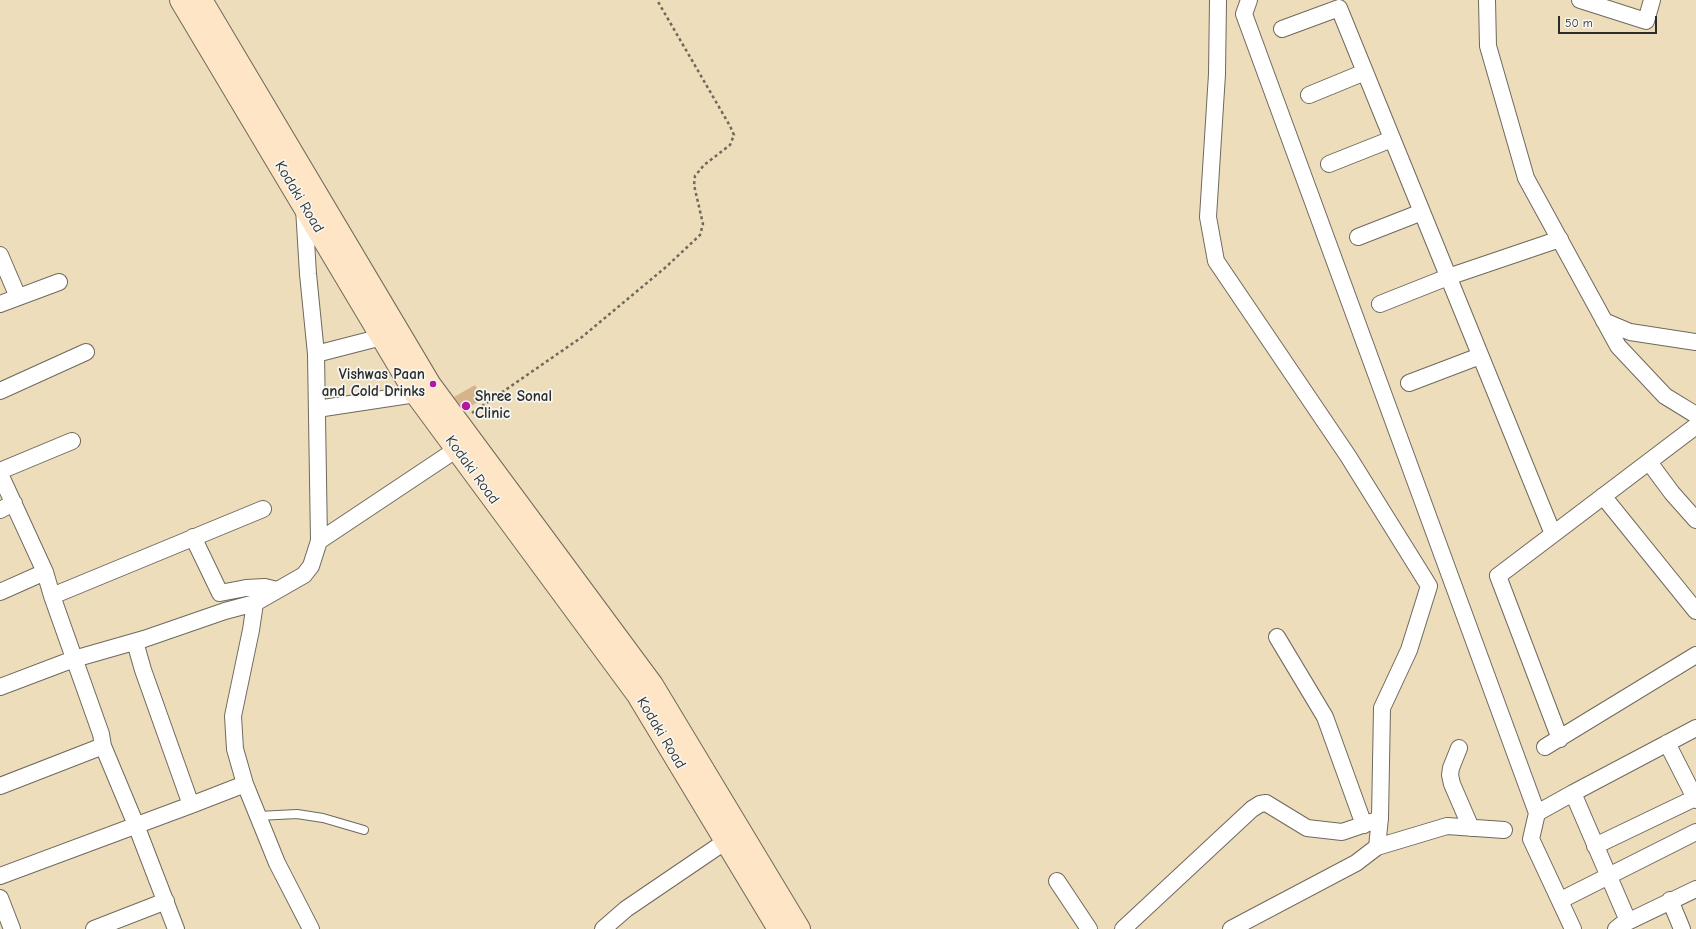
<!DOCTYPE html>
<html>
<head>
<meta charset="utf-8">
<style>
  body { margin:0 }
  #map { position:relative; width:1696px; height:929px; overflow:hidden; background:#edb; font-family:"Comic Neue",sans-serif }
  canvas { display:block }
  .scale { position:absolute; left:1558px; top:16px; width:99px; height:18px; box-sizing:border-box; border:2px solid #2b2b2b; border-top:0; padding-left:5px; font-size:12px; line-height:14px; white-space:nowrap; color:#2b2b2b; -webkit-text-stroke:3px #f6f6f2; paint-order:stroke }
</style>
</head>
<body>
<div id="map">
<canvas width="1696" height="929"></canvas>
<div class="scale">50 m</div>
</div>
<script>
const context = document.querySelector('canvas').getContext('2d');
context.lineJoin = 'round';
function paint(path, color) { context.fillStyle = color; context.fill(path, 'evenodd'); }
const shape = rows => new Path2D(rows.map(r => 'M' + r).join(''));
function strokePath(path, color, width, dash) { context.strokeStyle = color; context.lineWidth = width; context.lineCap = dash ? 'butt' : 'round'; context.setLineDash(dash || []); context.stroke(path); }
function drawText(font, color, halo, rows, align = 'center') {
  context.font = font + ' "Comic Neue",sans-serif'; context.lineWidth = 3.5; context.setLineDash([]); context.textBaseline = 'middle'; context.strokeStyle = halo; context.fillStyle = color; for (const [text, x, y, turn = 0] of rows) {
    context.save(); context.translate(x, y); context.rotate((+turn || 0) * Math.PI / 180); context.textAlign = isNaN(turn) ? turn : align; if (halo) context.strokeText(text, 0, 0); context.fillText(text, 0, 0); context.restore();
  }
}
const building = shape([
  [475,385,483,399,464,410,454,397]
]);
const path = shape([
  [472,413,582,337,666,267,700,235,703,224,694,185,695,176,704,165,730,145,734,135,730,126,657,0]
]);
const service = shape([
  [258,816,297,814,323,818,364,830]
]);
const minor = shape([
  [1218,0,1217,74,1208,217,1216,261,1348,456,1429,586,1409,650,1382,708,1380,818,1377,847,1356,863,1231,929],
  [1249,0,1244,14,1537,813],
  [1487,0,1488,46,1526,178,1618,346,1665,396,1696,415],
  [1580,0,1646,21,1652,0],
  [1282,29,1339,8,1553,534],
  [1309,95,1365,72],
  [1329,164,1392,139],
  [304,208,308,274,316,354,319,541],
  [1358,237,1422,212],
  [0,255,18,297],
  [0,304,59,282],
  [1380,304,1448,277,1560,239],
  [1604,321,1630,332,1696,342],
  [316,354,382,337],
  [1409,383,1480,356],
  [0,391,86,352],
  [317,409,416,394],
  [1649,462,1672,493,1696,520],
  [0,471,72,441],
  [0,474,45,572,52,596,101,734,103,746,136,825,176,929],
  [1603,496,1696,611],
  [0,510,14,503],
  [193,537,220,593,246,588,265,587,277,590],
  [0,592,45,572],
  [52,596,263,509],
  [255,603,251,630,233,716,235,749,245,784,277,863,311,929],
  [1277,637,1325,717,1364,825],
  [135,642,143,670,191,805],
  [0,687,74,659,144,639,225,611,255,603,304,575,311,566,319,541,457,449],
  [1560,739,1498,576,1696,426],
  [1667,743,1696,800],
  [1545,747,1696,655],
  [1459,748,1451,768,1450,775,1452,784,1471,828],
  [0,786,103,746],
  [1573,793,1537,813,1531,839,1573,929],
  [1595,846,1695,798],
  [1377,847,1447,826,1504,830],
  [0,876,191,805,245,784],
  [1057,881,1089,929],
  [0,898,12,929],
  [1561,900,1696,832],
  [1670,900,1682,929],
  [1628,921,1573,793,1696,728],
  [94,929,166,901],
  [603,929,626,909,726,841],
  [1123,929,1252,809,1260,804,1266,803,1307,828,1342,832,1380,819],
  [1616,929,1621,925,1696,889]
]);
const secondary = shape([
  [181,0,416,394,638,695,779,929],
  [201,0,430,385,652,685,799,929]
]);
const markers = [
  [433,384,4,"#b5179e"],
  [466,406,5,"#b5179e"]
];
const streetNames = [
  ["Kodaki Road",299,197,59],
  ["Kodaki Road",472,470,54],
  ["Kodaki Road",661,733,59]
];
const poiNames = [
  ["Vishwas Paan",425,375],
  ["and Cold Drinks",425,392],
  ["Shree Sonal",475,397,"left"],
  ["Clinic",475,414,"left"]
];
paint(building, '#d6b48b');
strokePath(service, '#6f695d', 10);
strokePath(minor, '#6f695d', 18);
strokePath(secondary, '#6f695d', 24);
strokePath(path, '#6f695d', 2.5, [3, 3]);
strokePath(service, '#fff', 8);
strokePath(minor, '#fff', 16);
strokePath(secondary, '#fde5c5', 22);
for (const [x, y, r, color] of markers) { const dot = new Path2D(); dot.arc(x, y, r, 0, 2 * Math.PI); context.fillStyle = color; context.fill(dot); strokePath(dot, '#f6f6f2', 1.5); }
drawText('15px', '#2b2b2b', '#f6f6f2', streetNames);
drawText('bold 15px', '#2b2b2b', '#f6f6f2', poiNames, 'right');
</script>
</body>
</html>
